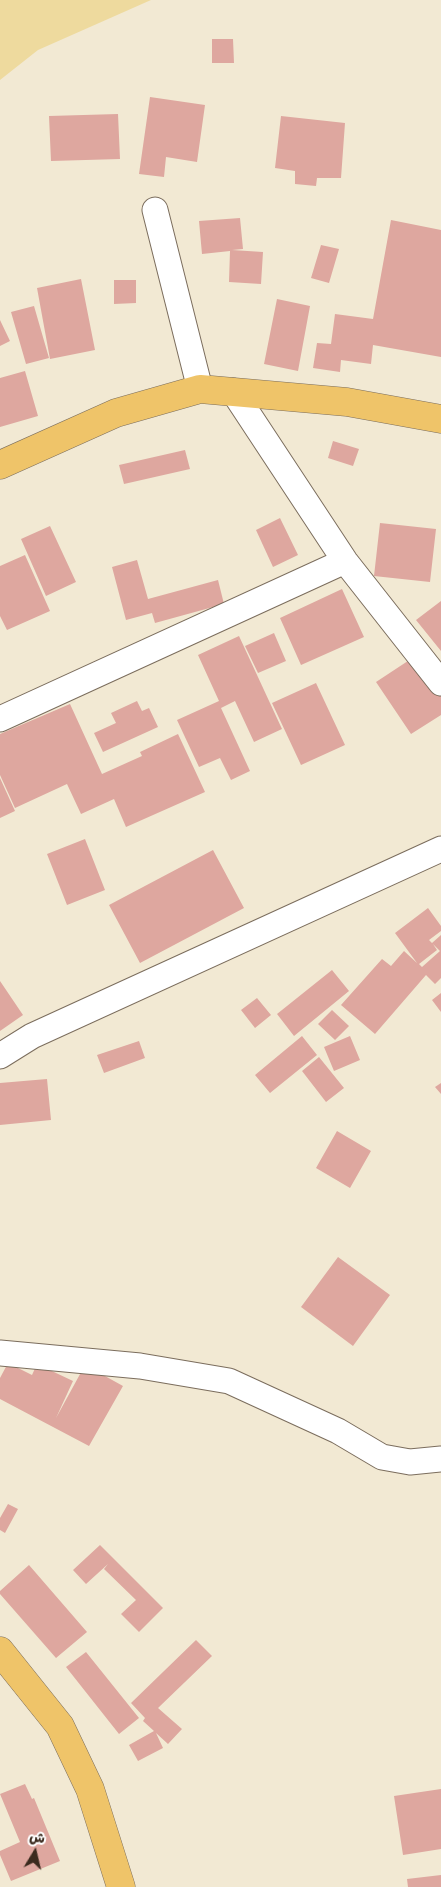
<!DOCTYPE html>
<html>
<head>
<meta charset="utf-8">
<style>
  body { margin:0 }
  #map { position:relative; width:441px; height:1887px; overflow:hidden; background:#f2e9d3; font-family:"Shantell Sans","Playpen Sans Arabic",sans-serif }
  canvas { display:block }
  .north { position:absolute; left:10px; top:1827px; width:50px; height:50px; -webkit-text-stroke:4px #fff; paint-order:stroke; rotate:9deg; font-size:14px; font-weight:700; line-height:20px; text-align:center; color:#3b2a1e }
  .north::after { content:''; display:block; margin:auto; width:18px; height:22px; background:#3b2a1e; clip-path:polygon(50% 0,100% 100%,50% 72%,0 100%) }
</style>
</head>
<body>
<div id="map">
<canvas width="441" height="1887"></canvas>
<div class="north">ش</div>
</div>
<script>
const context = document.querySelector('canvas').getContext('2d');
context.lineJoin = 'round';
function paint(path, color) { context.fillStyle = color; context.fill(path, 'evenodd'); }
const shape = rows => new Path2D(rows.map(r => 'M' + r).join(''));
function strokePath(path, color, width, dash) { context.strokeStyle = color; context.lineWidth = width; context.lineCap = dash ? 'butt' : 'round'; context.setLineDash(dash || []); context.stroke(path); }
const sand = shape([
  [0,0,151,0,38,50,0,80]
]);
const building = shape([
  [212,39,233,39,234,63,212,63],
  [150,97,205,105,197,162,166,157,164,177,139,174],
  [118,114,120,159,51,161,49,116],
  [281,116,345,123,341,178,317,178,316,186,295,184,295,171,275,168],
  [240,218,243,249,232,250,263,252,261,284,229,282,230,251,202,254,199,221],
  [391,220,441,230,441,357,373,345,371,364,341,360,340,372,313,368,317,343,331,344,335,314,373,319],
  [321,245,339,249,329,283,311,278],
  [81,279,95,350,50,359,37,288],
  [114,280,136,280,136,303,114,304],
  [277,299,310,306,298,371,264,364],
  [34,306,49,358,26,364,11,312],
  [0,320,10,341,0,346],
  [25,371,38,416,0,427,0,378],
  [333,441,359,449,353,466,328,458],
  [185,450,190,469,124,484,119,465],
  [280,518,298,555,273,567,256,530],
  [380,523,436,529,430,582,374,576],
  [50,526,76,582,46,596,21,539],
  [25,555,50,611,7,630,0,616,0,566],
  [137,560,148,599,218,580,224,604,155,623,152,613,126,620,112,567],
  [342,589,364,637,301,665,280,618],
  [441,601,441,651,416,620],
  [274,633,286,661,258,673,245,646],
  [239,636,282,729,254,742,235,701,221,708,250,771,231,780,220,758,199,767,177,720,219,701,198,655],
  [417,655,441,691,441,715,411,734,376,682],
  [316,683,345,745,301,765,272,703],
  [137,701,142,711,149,708,158,727,103,752,94,733,116,723,111,713],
  [70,704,102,774,142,756,140,752,178,734,205,792,126,827,114,799,81,814,67,784,15,808,0,775,0,734],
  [0,778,15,811,0,818],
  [85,839,105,890,67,905,47,854],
  [213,850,244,908,140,963,109,905],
  [428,908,441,926,441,931,429,940,432,943,441,935,441,978,435,984,426,975,375,1034,341,1005,382,959,391,966,404,951,417,963,395,933],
  [433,944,440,951,422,967,419,964,437,950],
  [332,970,349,991,294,1036,277,1014],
  [0,981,23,1015,0,1031],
  [441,993,441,1012,432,1000],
  [257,998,271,1015,255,1028,241,1010],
  [332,1010,349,1026,335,1040,318,1024],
  [302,1036,317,1055,270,1093,255,1075],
  [350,1036,360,1060,334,1071,324,1047],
  [139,1041,145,1058,104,1073,97,1055],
  [319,1057,344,1088,326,1102,302,1071],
  [47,1079,51,1120,0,1125,0,1083],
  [441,1083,441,1094,435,1087],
  [337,1131,371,1151,350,1188,316,1168],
  [338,1257,390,1295,353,1346,301,1307],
  [8,1363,32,1375,37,1364,73,1381,56,1418,85,1365,123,1386,89,1446,0,1399,0,1378],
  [8,1504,18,1509,5,1533,0,1530,0,1518],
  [100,1545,163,1608,139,1632,121,1614,136,1600,104,1569,108,1564,86,1584,73,1570],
  [29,1565,87,1632,56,1658,0,1594,0,1591],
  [196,1640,212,1656,158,1708,182,1729,168,1744,156,1733,163,1748,138,1761,129,1745,154,1731,143,1721,145,1718,131,1703],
  [86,1652,139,1718,119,1734,66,1667],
  [25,1784,32,1799,34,1798,60,1861,11,1881,0,1855,0,1851,20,1842,0,1794],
  [441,1789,441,1849,403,1855,394,1796],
  [441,1875,441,1887,408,1887,407,1879]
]);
const street = shape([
  [155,210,200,389],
  [233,391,345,561,441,683],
  [0,719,345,561],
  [0,1056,32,1036,441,849],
  [0,1353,140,1366,229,1381,338,1431,382,1457,410,1462,441,1459]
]);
const primary = shape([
  [0,465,116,413,200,389,347,402,441,419],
  [0,1651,60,1726,90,1789,121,1887]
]);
paint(sand, '#eeda9e');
paint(building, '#dea79f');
strokePath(street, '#7b6d5d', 27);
strokePath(primary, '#7b6d5d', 29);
strokePath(street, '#fff', 25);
strokePath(primary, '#efc469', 28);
</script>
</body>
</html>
